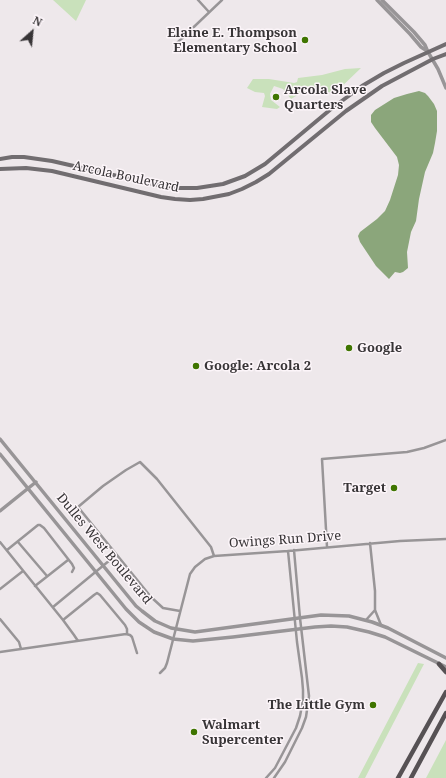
<!DOCTYPE html>
<html>
<head>
<meta charset="utf-8">
<style>
  body { margin:0 }
  #map { position:relative; width:446px; height:778px; overflow:hidden; background:#eee8eb; font-family:"Noto Serif",serif }
  canvas { display:block }
  .north { position:absolute; left:12px; top:12px; width:40px; height:40px; -webkit-text-stroke:3px #fcf5f9; paint-order:stroke; rotate:27deg; font-size:11px; font-weight:700; line-height:16px; text-align:center; color:#373436 }
  .north::after { content:''; display:block; margin:auto; width:14px; height:18px; background:#373436; clip-path:polygon(50% 0,100% 100%,50% 72%,0 100%) }
</style>
</head>
<body>
<div id="map">
<canvas width="446" height="778"></canvas>
<div class="north">N</div>
</div>
<script>
const context = document.querySelector('canvas').getContext('2d');
context.lineJoin = 'round';
function paint(path, color) { context.fillStyle = color; context.fill(path, 'evenodd'); }
const shape = rows => new Path2D(rows.map(r => 'M' + r).join(''));
function strokePath(path, color, width, dash) { context.strokeStyle = color; context.lineWidth = width; context.lineCap = dash ? 'butt' : 'round'; context.setLineDash(dash || []); context.stroke(path); }
function drawText(font, color, halo, rows, align = 'center') {
  context.font = font + ' "Noto Serif",serif'; context.lineWidth = 3; context.setLineDash([]); context.textBaseline = 'middle'; context.strokeStyle = halo; context.fillStyle = color; for (const [text, x, y, turn = 0] of rows) {
    context.save(); context.translate(x, y); context.rotate((+turn || 0) * Math.PI / 180); context.textAlign = isNaN(turn) ? turn : align; if (halo) context.strokeText(text, 0, 0); context.fillText(text, 0, 0); context.restore();
  }
}
const green = shape([
  [53,0,86,0,76,21],
  [361,68,336,92,301,93,291,99,283,89,274,86,270,94,271,100,280,107,277,109,262,107,265,96,264,93,255,92,247,88,253,79,269,79,294,83,297,82,298,78,322,75,345,69],
  [418,663,424,664,365,778,358,778],
  [446,740,446,778,426,778]
]);
const water = shape([
  [419,91,425,93,428,96,434,104,437,111,437,131,435,143,433,153,425,172,419,199,416,221,411,232,407,252,408,268,403,272,400,273,395,272,389,279,376,266,360,242,358,236,360,232,377,219,385,211,390,200,398,175,399,165,397,157,375,128,371,122,371,115,375,110,394,98,407,94]
]);
const minor = shape([
  [198,0,209,12],
  [176,44,222,0],
  [0,542,63,620,74,635,78,641],
  [18,542,47,576],
  [370,543,375,591,375,610,381,625],
  [327,547,322,459,407,452,424,448,446,440],
  [7,550,38,525,40,525,44,528,72,564,74,568,72,572],
  [35,586,68,560],
  [0,589,23,571],
  [53,607,110,560],
  [180,611,163,608,151,597,78,507,103,486,126,470,140,462,157,479,180,508,211,547,214,556],
  [0,619,19,642,21,649],
  [63,620,94,595,97,593,100,595,125,625,127,629,127,634],
  [366,620,375,610],
  [0,652,126,634,130,635,132,637,137,653],
  [160,673,165,668,167,663,190,574,195,567,205,559,214,556,288,551,400,541,446,539],
  [266,778,275,768,296,728,300,716,303,700,303,690,302,678,297,642,288,551],
  [274,778,285,762,302,728,306,717,309,696,300,618,294,550]
]);
const tertiary = shape([
  [377,0,410,34,421,47,427,51],
  [382,0,414,32,425,45,428,52,438,69,446,88],
  [0,439,136,606,142,611,155,621,171,628,195,632,321,615,349,616,372,622,388,628,446,658],
  [0,454,126,609,139,622,154,632,173,639,193,641,233,637,315,627,331,626,347,627,369,632,385,637,446,667],
  [0,511,36,482]
]);
const secondary = shape([
  [0,159,12,157,24,157,52,161,148,183,175,188,197,188,223,184,245,176,265,164,331,109,362,86,384,73,404,63,446,44],
  [0,169,26,168,52,171,161,197,175,199,190,200,203,199,229,194,242,189,256,182,269,174,346,111,382,86,433,59,446,54]
]);
const primary = shape([
  [439,664,446,672],
  [398,778,446,692],
  [411,778,446,713]
]);
const markers = [
  [305,40,4,"#3f7500"],
  [276,97,4,"#3f7500"],
  [349,348,4,"#3f7500"],
  [196,366,4,"#3f7500"],
  [394,488,4,"#3f7500"],
  [373,705,4,"#3f7500"],
  [194,732,4,"#3f7500"]
];
const poiNames = [
  ["Elaine E. Thompson",297,33,"right"],
  ["Elementary School",297,48,"right"],
  ["Arcola Slave",284,90],
  ["Quarters",284,105],
  ["Google",357,348],
  ["Google: Arcola 2",204,366],
  ["Target",386,488,"right"],
  ["The Little Gym",365,705,"right"],
  ["Walmart",202,725],
  ["Supercenter",202,740]
];
const streetNames = [
  ["Arcola Boulevard",126,177,12],
  ["Owings Run Drive",285,540,-4],
  ["Dulles West Boulevard",104,549,50]
];
paint(green, '#c9e1bb');
paint(water, '#8ba67b');
strokePath(minor, '#989597', 2.5);
strokePath(tertiary, '#989597', 3.5);
strokePath(secondary, '#716d70', 4);
strokePath(primary, '#565154', 4.5);
for (const [x, y, r, color] of markers) { const dot = new Path2D(); dot.arc(x, y, r, 0, 2 * Math.PI); context.fillStyle = color; context.fill(dot); strokePath(dot, '#fcf5f9', 1.5); }
drawText('bold 13px', '#373436', '#fcf5f9', poiNames, 'left');
drawText('13px', '#373436', '#fcf5f9', streetNames);
</script>
</body>
</html>
